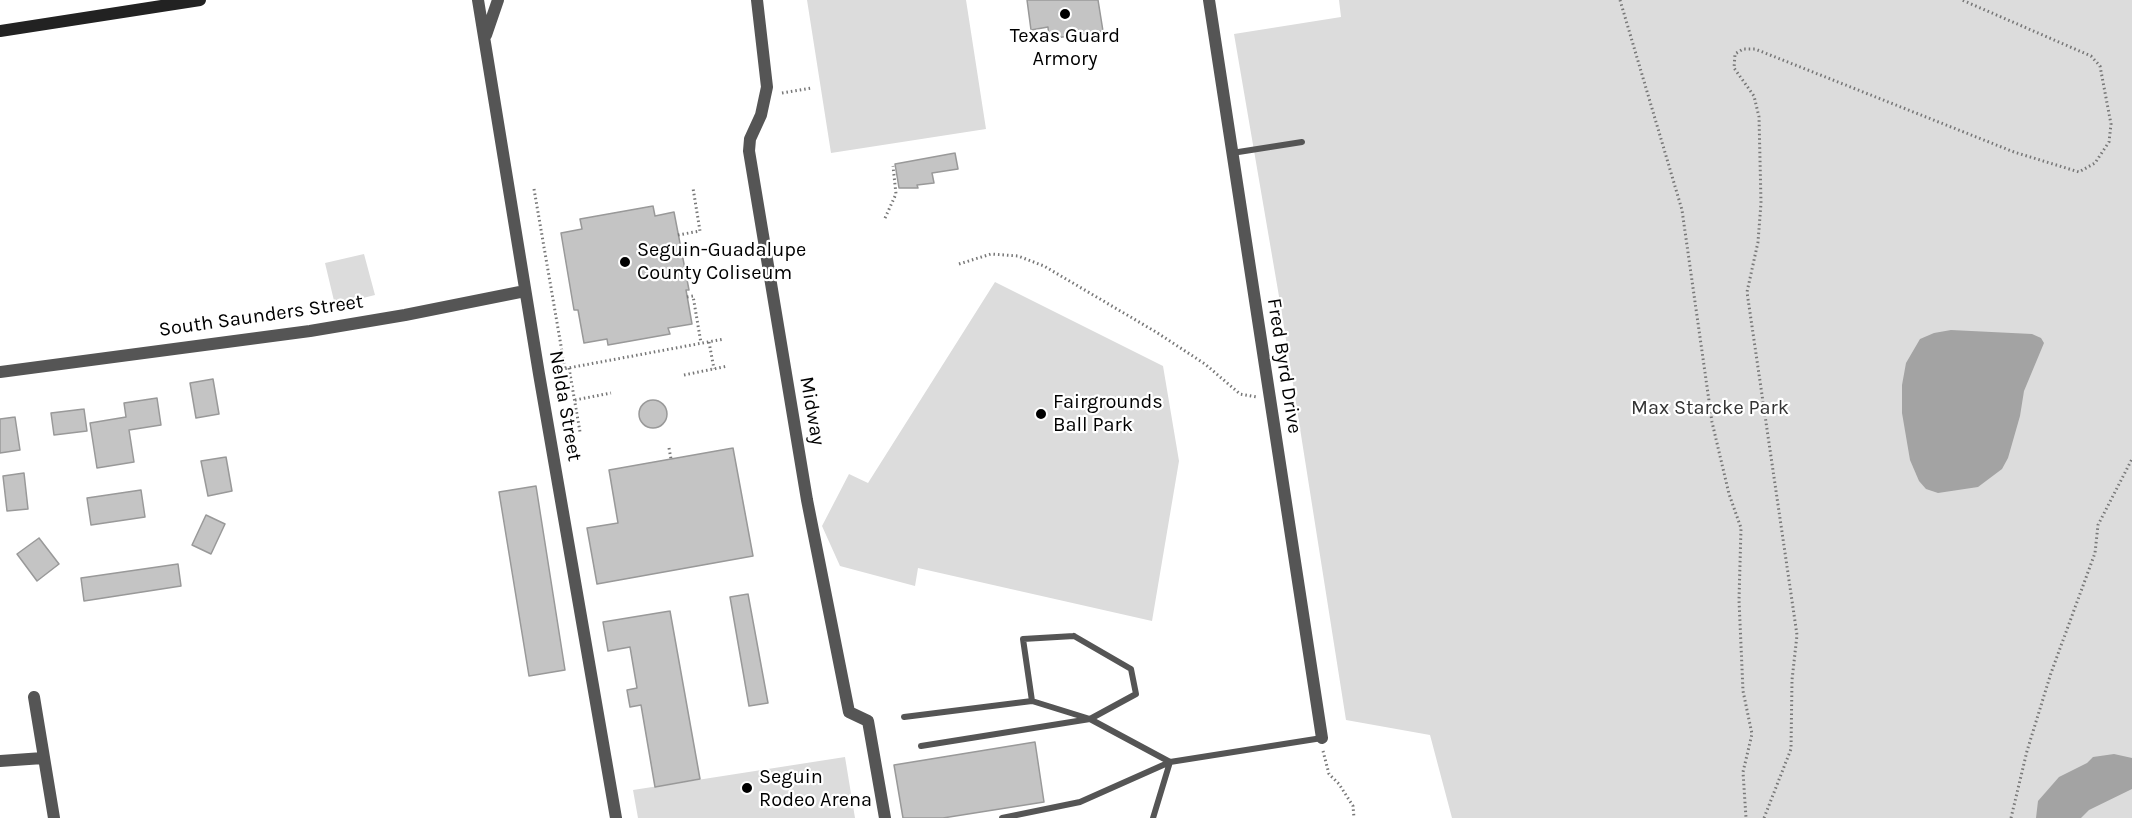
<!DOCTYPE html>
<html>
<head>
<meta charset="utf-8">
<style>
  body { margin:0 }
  canvas { display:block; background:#fff }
</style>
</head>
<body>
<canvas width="2132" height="818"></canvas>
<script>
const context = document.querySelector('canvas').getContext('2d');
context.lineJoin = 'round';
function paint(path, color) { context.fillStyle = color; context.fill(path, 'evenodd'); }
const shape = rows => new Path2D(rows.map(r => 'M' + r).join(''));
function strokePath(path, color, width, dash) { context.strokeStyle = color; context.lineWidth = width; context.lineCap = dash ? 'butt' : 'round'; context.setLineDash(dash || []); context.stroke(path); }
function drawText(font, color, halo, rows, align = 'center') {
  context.font = font + ' Karla,sans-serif'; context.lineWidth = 4.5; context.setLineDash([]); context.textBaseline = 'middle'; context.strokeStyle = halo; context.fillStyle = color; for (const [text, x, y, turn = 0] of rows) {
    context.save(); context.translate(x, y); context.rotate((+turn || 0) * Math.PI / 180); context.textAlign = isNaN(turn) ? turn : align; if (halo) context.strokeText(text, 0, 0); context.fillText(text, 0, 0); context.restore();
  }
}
const green = shape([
  [807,0,966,0,986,129,831,153],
  [1339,0,2132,0,2132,818,1452,818,1430,735,1346,720,1281,308,1234,34,1341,17],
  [364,254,375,295,335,305,325,263],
  [995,282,1163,366,1179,461,1152,621,918,568,915,586,840,566,822,526,849,474,868,483],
  [845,757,855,818,638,818,633,790]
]);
const water = shape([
  [1951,330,2032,334,2041,338,2044,343,2024,391,2020,416,2008,458,2002,469,1978,487,1938,493,1926,489,1919,481,1910,460,1902,413,1902,385,1906,363,1920,339,1934,333],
  [2114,754,2132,758,2132,789,2089,810,2081,818,2036,818,2038,801,2059,777,2087,763,2093,757]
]);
const building = shape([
  [1027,0,1098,0,1103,31,1049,39,1048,27,1031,30,1027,0],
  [955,153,958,169,932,173,934,183,917,185,918,188,899,188,895,164,955,153],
  [653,206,655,216,674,212,689,290,686,290,692,324,668,328,670,334,608,345,607,339,584,343,578,310,574,310,561,233,582,229,580,219,653,206],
  [213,379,219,414,196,418,190,383,213,379],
  [157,398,161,425,129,430,134,462,97,468,90,423,126,417,124,403,157,398],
  '639 414a14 14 0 1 1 28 0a14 14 0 1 1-28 0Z',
  [84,409,87,431,54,435,51,413,84,409],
  [15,417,20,450,0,453,0,419,15,417],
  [733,448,753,556,597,584,587,528,618,523,609,470,733,448],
  [226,457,232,491,208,496,201,461,226,457],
  [24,473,28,509,7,511,3,476,24,473],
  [536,486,565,670,529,676,499,492,536,486],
  [141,490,145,517,91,525,87,498,141,490],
  [206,515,225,524,211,554,192,545,206,515],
  [39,538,59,564,37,581,17,554,39,538],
  [178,564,181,586,84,601,81,578,178,564],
  [748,594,768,703,749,706,730,597,748,594],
  [670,611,700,779,655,787,641,705,630,707,627,690,637,688,630,647,608,651,603,622,670,611],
  [1035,742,1044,802,943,818,903,818,894,765,1035,742]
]);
const path = shape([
  [1620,0,1682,210,1712,422,1729,494,1741,528,1739,600,1743,691,1752,734,1743,772,1746,818],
  [782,93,811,88],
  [534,189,565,369],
  [885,218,896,194,893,166],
  [678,235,700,231,693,188],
  [959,264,991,254,1018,256,1044,266,1156,332,1205,364,1240,394,1257,397],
  [687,297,693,296,701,343],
  [709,342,714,369],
  [569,368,580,432],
  [552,371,724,339],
  [684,375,728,366],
  [575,400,611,393],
  [669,448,671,459],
  [1323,751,1329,774,1339,784,1353,806,1354,818],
  [1764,818,1791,749,1792,680,1797,635,1747,292,1758,242,1761,203,1759,117,1754,96,1734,68,1735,54,1743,49,1755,49,2014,152,2079,172,2095,163,2109,142,2111,124,2100,66,2091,56,1962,0],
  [2011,818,2027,751,2051,673,2095,553,2098,525,2132,459]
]);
const lane = shape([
  [1232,153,1302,142],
  [1074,636,1131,669,1136,694,1090,719,1032,701,1023,639,1074,636],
  [904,717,1032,701],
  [921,746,1090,719,1170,762,1153,818],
  [1002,818,1080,802,1170,762,1322,738]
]);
const street = shape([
  [478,0,539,374,616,818],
  [757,0,767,87,761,115,750,139,749,151,807,500,849,712,868,721,885,818],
  [1209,0,1322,738],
  [486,35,498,0],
  [0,372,310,331,405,315,525,291],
  [34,697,54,818],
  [0,761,43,758]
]);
const secondary = shape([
  [0,31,200,0]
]);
const markers = [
  [1065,14,6,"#000"],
  [625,262,6,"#000"],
  [1041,414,6,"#000"],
  [747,788,6,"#000"]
];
const poiNames = [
  ["Texas Guard",1065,36,"center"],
  ["Armory",1065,59,"center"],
  ["Seguin-Guadalupe",637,250],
  ["County Coliseum",637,273],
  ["Fairgrounds",1053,402],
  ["Ball Park",1053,425],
  ["Seguin",759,777],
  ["Rodeo Arena",759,800]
];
const streetNames = [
  ["South Saunders Street",261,316,-8],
  ["Fred Byrd Drive",1284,366,81],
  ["Nelda Street",565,406,80],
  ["Midway",812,411,80]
];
const parkNames = [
  ["Max Starcke Park",1710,408]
];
paint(green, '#dcdcdc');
paint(water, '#a3a3a3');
paint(building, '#c4c4c4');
strokePath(building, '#999', 1.5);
strokePath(path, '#777', 3, [1.5, 3]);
strokePath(lane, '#555', 6);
strokePath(street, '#555', 12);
strokePath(secondary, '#222', 12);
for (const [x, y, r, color] of markers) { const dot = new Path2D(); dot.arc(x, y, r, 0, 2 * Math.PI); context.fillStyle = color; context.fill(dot); strokePath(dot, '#fff', 2); }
drawText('20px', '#000', '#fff', poiNames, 'left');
drawText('20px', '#000', '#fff', streetNames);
drawText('20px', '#333', '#fff', parkNames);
</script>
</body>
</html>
